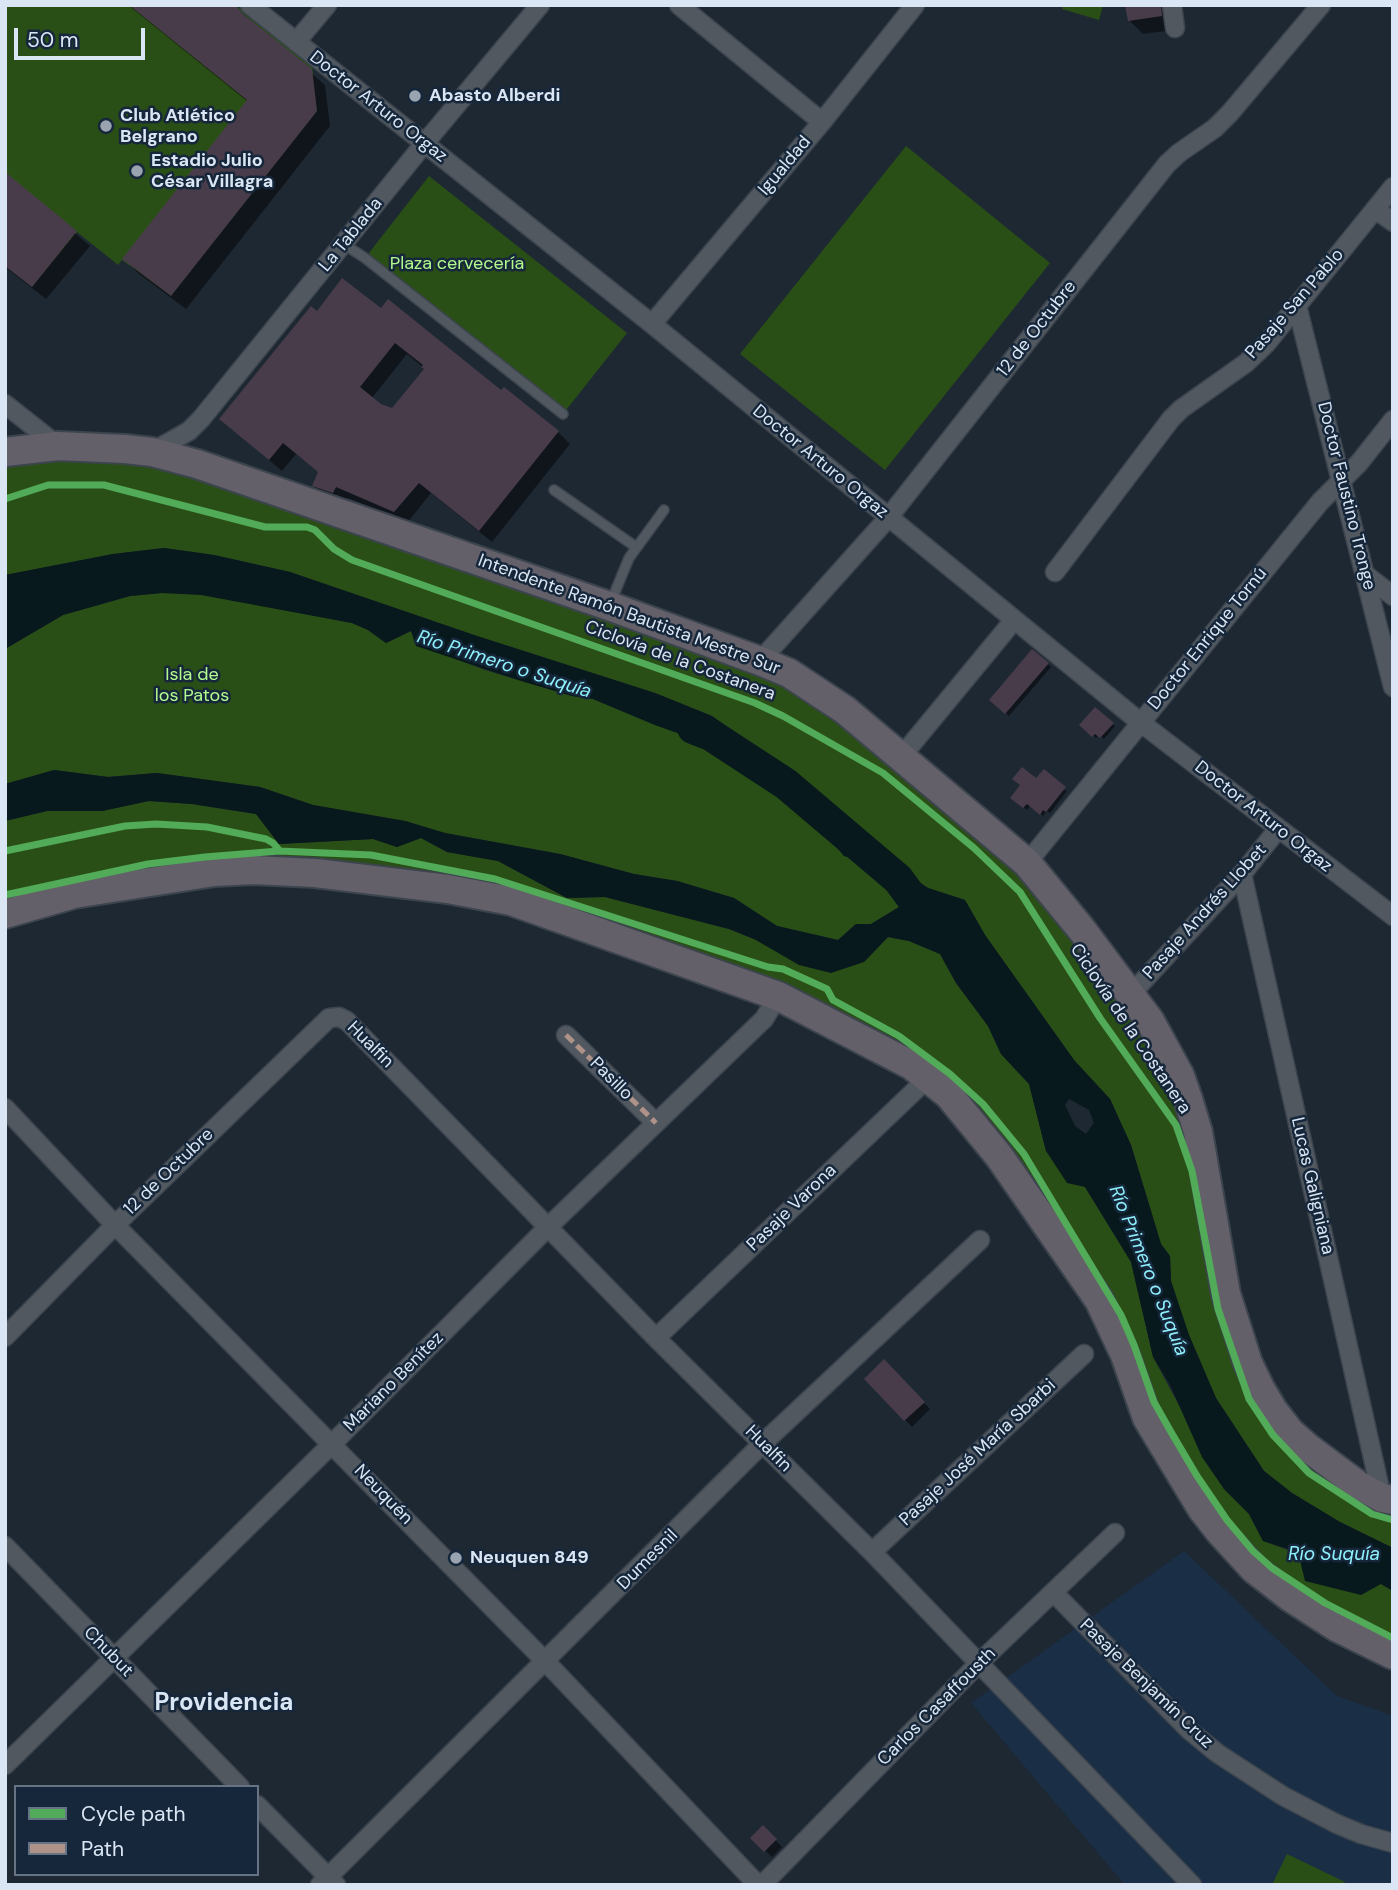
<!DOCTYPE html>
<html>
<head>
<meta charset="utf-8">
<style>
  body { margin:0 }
  #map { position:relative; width:1398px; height:1890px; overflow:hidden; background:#1e2833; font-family:"DM Sans",sans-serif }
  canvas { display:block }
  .frame { position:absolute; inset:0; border:7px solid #dbe6f4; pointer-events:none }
  .legend { position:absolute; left:14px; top:1785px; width:245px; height:91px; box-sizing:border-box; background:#16273b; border:2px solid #657385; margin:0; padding:9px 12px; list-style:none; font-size:21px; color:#dbe6f4 }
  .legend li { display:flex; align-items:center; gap:14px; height:35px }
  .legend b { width:35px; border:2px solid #657385 }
  .scale { position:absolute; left:14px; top:28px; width:131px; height:32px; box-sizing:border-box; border:4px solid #dbe6f4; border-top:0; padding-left:9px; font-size:21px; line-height:24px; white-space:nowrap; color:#dbe6f4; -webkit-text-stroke:5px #16273b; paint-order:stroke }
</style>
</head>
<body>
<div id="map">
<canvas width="1398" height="1890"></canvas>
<div class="frame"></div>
<ul class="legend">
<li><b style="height:9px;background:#51ab58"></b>Cycle path</li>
<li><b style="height:9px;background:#af9288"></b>Path</li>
</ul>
<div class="scale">50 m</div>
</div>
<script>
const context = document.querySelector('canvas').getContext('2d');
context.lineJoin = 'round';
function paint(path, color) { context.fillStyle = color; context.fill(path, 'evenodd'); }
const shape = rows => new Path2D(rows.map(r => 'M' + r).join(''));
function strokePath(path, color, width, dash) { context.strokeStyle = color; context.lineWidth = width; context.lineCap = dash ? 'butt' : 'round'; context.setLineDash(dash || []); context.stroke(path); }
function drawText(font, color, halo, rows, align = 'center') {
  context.font = font + ' "DM Sans",sans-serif'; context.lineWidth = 5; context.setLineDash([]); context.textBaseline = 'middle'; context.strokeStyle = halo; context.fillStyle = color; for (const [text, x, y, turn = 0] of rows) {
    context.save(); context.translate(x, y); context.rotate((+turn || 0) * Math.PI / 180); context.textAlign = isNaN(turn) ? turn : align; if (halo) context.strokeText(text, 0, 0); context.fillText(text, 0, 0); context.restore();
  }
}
const built = shape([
  [1184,1551,1337,1696,1393,1716,1393,1885,1125,1885,971,1703]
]);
const green = shape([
  [5,5,235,5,312,65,317,111,171,296,122,260,118,265,77,232,32,287,5,266],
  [1063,5,1103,5,1099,20,1062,9],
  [906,146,1050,263,885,470,740,354],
  [429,176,627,333,563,414,365,258],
  [125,449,760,661,1011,848,1150,1021,1273,1410,1393,1500,1393,1548,1340,1522,1292,1493,1264,1471,1216,1398,1189,1335,1171,1281,1170,1256,1161,1244,1131,1145,1110,1099,1074,1060,985,935,965,900,928,888,913,878,879,845,843,821,808,785,712,716,655,693,477,636,290,572,214,555,164,548,113,554,5,575,5,452],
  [162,593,201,594,352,623,368,630,386,643,411,631,453,658,485,670,572,696,593,699,655,725,703,742,727,745,753,758,777,775,844,856,885,866,895,884,899,907,871,924,856,924,838,940,777,926,734,898,677,881,634,874,560,854,445,833,405,821,313,805,260,787,157,773,108,777,54,770,5,784,5,649,63,615,130,596],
  [149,801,192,804,256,814,279,844,373,839,397,847,421,838,447,852,498,861,567,898,605,897,729,929,754,939,864,962,888,937,909,941,940,954,956,983,988,1026,1001,1054,1029,1084,1046,1151,1085,1187,1131,1262,1153,1357,1224,1489,1249,1514,1263,1541,1381,1584,1393,1591,1393,1655,1220,1533,1099,1300,911,1065,511,901,284,871,5,914,5,821,47,811,102,811],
  [1287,1854,1345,1882,1343,1885,1272,1885]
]);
const water = shape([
  [164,548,214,555,290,572,477,636,655,693,712,716,808,785,843,821,879,845,913,878,928,888,965,900,985,935,1074,1060,1110,1099,1131,1145,1161,1244,1170,1256,1171,1281,1189,1335,1216,1398,1264,1471,1292,1493,1340,1522,1393,1548,1393,1591,1381,1584,1361,1595,1305,1581,1298,1552,1263,1541,1249,1514,1224,1489,1202,1457,1170,1385,1153,1357,1131,1262,1085,1187,1067,1183,1046,1151,1029,1084,1001,1054,988,1026,956,983,940,954,909,941,888,937,864,962,831,973,799,965,754,939,729,929,605,897,567,898,498,861,447,852,421,838,397,847,373,839,279,844,256,814,192,804,149,801,102,811,47,811,5,821,5,784,54,770,108,777,157,773,260,787,313,805,405,821,445,833,560,854,634,874,677,881,734,898,777,926,838,940,856,924,871,924,899,907,895,884,885,866,844,856,777,775,753,758,727,745,703,742,655,725,593,699,572,696,518,680,416,646,411,631,386,643,368,630,352,623,201,595,162,593,130,596,63,615,5,649,5,575,113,554],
  [1069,1099,1089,1110,1094,1123,1086,1134,1075,1126,1065,1105]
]);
const shadow = shape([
  [128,5,233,5,325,85,330,126,186,309,138,273,124,259,248,102],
  [1127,5,1162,5,1166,31,1143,34,1130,21],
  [5,174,90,246,46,299,5,267],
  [382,311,502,392,558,432,570,444,492,542,431,493,407,523,348,498,345,504,326,498,314,486,320,473,296,454,282,471,221,419,318,313],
  [407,354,426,370,392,410,371,399],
  [1033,651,1051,667,1009,716,991,700],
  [1095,709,1115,726,1104,739,1099,735,1096,738,1081,725],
  [1037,781,1067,791,1050,813,1047,811,1043,816,1030,806,1027,810,1013,798],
  [884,1361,930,1409,912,1427,866,1379],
  [763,1827,782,1847,772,1857,752,1838]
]);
const river = shape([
  [693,728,711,735,786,784,898,879,915,902]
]);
const building = shape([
  [129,5,235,5,243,14,312,69,317,111,171,296,122,259,247,100],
  [1125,5,1161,5,1162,16,1128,21],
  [5,172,77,231,32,287,5,266],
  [342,278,381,308,388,299,501,390,504,387,559,431,479,531,419,483,394,512,336,487,333,493,312,486,318,472,283,443,269,460,219,419,311,306,317,311],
  [395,343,423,365,421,367,424,369,392,408,381,404,360,387],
  [1032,649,1049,663,1005,714,989,700],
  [1095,707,1114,723,1100,738,1095,734,1092,737,1079,725],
  [1022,767,1036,778,1044,769,1066,787,1046,812,1043,810,1040,815,1027,804,1023,808,1010,798,1020,785,1012,779],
  [884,1359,925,1402,904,1421,864,1379],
  [763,1825,777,1839,764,1852,750,1838]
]);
const service = shape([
  [345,245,365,258,563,414],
  [554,490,636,547],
  [610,604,629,558,664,510]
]);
const minor = shape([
  [250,5,652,324,1140,722,1393,916],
  [679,5,822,122],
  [1172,5,1175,28],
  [296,42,327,5],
  [1375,209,1393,222],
  [1297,306,1393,687],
  [652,324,822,122,915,5],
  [5,404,58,446],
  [152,452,189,431,201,419,424,144,540,5],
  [1055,572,1171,419,1181,409,1246,363,1266,344,1393,187],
  [1367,576,1393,596],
  [760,661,888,518,1167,164,1179,153,1215,128,1230,113,1321,5],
  [901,757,1014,620],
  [1027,863,1320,502,1359,463,1393,420],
  [1242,874,1382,1498],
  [1131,994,1242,874,1278,829],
  [566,1035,656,1123],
  [5,1108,115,1225,546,1662,758,1885],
  [5,1337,115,1225,329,1018,339,1017,347,1021,656,1338,872,1552,1192,1885],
  [656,1338,928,1078],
  [5,1546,240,1787],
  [872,1552,1084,1354],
  [1054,1593,1189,1730,1217,1753,1283,1796,1337,1824,1361,1834,1393,1843],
  [5,1765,332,1444,547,1228,764,1019,778,996],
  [257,1805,336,1885],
  [320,1885,762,1444,980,1240],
  [762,1885,980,1662,1115,1533]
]);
const primary = shape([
  [5,452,58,446,125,449,152,452,197,464,609,606,760,661,789,673,845,710,1027,863,1082,930,1150,1021,1180,1076,1188,1099,1198,1132,1226,1294,1248,1363,1260,1388,1273,1410,1290,1432,1307,1447,1358,1485,1382,1498,1393,1500],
  [5,914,74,894,214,872,253,870,315,873,448,889,511,901,778,996,911,1065,949,1095,999,1156,1099,1300,1125,1355,1147,1418,1202,1509,1220,1532,1254,1569,1290,1597,1338,1628,1393,1655]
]);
const quiet = shape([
  [566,1035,656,1123]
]);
const cycleway = shape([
  [5,499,48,485,104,485,265,527,307,527,315,530,334,549,352,560,755,703,783,716,883,773,974,848,1020,892,1100,1018,1176,1125,1192,1171,1218,1309,1249,1399,1273,1435,1309,1473,1372,1514,1393,1520],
  [5,851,125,826,156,824,207,827,266,839,273,843,280,851],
  [5,895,148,864,205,857,279,851,371,855,495,879,768,967,783,969,827,989,833,1000,899,1036,950,1074,983,1104,1024,1154,1121,1315,1134,1345,1154,1402,1171,1432,1197,1476,1227,1520,1253,1551,1272,1568,1325,1603,1393,1638]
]);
const markers = [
  [415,96,7,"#99a4b0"],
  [106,126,7,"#99a4b0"],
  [137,171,7,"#99a4b0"],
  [456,1558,7,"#99a4b0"]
];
const poiNames = [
  ["Abasto Alberdi",429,96],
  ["Club Atlético",120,116],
  ["Belgrano",120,137],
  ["Estadio Julio",151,161],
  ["César Villagra",151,182],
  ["Neuquen 849",470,1558]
];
const streetNames = [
  ["Doctor Arturo Orgaz",378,107,38],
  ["Igualdad",785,166,-50],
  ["La Tablada",351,235,-51],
  ["Pasaje San Pablo",1295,304,-49],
  ["12 de Octubre",1037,329,-52],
  ["Doctor Arturo Orgaz",820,462,39],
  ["Doctor Faustino Tronge",1346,496,76],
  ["Intendente Ramón Bautista Mestre Sur",629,615,20],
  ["Doctor Enrique Tornú",1208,639,-51],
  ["Ciclovía de la Costanera",680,661,20],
  ["Doctor Arturo Orgaz",1263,817,38],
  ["Pasaje Andrés Llobet",1205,912,-48],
  ["Ciclovía de la Costanera",1130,1029,56],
  ["Hualfin",370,1045,45],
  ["Pasillo",611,1079,45],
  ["12 de Octubre",169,1172,-44],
  ["Lucas Galigniana",1312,1186,77],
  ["Pasaje Varona",792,1208,-44],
  ["Mariano Benítez",394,1382,-45],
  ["Hualfin",768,1449,45],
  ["Pasaje José María Sbarbi",978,1453,-43],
  ["Neuquén",383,1495,46],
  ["Dumesnil",648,1560,-45],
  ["Chubut",108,1652,46],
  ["Pasaje Benjamín Cruz",1146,1684,44],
  ["Carlos Casaffousth",937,1707,-45]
];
const parkNames = [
  ["Plaza cervecería",457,264],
  ["Isla de",192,675],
  ["los Patos",192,696]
];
const waterNames = [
  ["Río Primero o Suquía",504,665,18],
  ["Río Primero o Suquía",1148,1271,68],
  ["Río Suquía",1334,1555]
];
const districtNames = [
  ["Providencia",224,1704]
];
paint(built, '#1a2e45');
paint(green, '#2a4f16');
paint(water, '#07191c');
paint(shadow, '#0007');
strokePath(river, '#07191c', 32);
paint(building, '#483c4a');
strokePath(service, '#3c444e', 12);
strokePath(minor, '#3c444e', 21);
strokePath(primary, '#3c444e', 32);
strokePath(service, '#515860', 9);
strokePath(minor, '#515860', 18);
strokePath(primary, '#646069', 28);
strokePath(quiet, '#af9288', 5, [10, 5]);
strokePath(cycleway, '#51ab58', 7);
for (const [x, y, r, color] of markers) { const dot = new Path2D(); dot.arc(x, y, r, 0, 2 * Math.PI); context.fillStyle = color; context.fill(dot); strokePath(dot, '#16273b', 2.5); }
drawText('bold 18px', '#dbe6f4', '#16273b', poiNames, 'left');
drawText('18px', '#dbe6f4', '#16273b', streetNames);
drawText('18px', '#b2f98e', '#16273b', parkNames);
drawText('italic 19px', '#8ef0fb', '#16273b', waterNames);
drawText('bold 24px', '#dbe6f4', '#16273b', districtNames);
</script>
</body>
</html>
